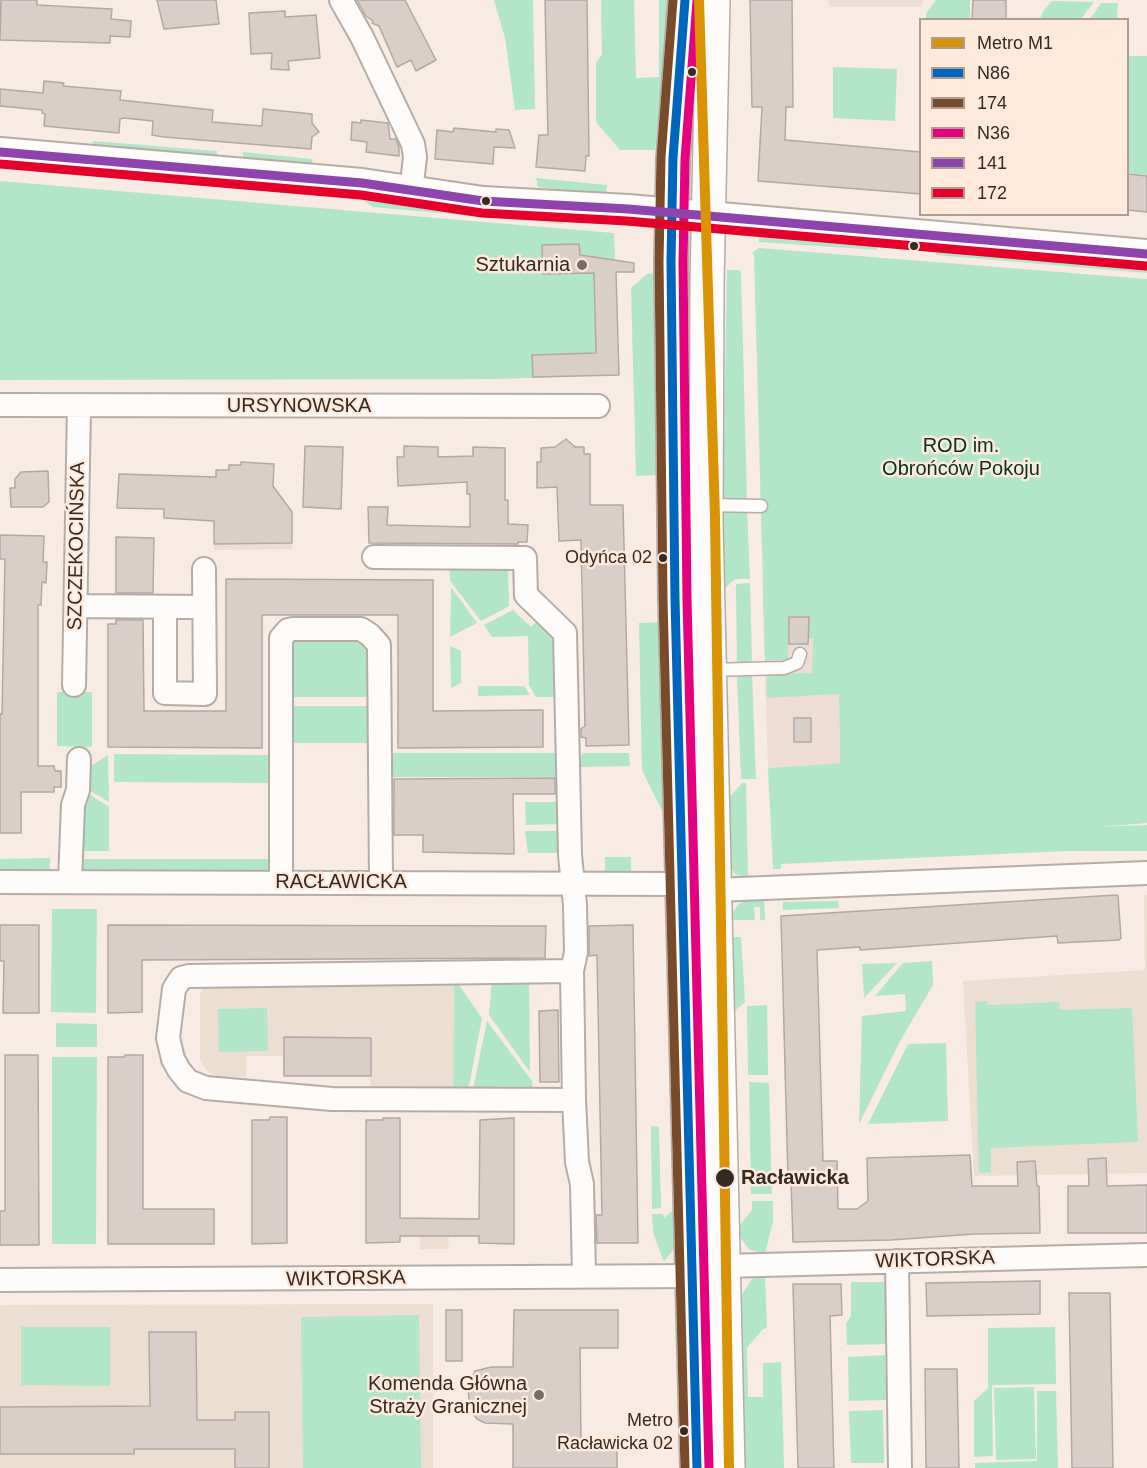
<!DOCTYPE html>
<html>
<head>
<meta charset="utf-8">
<style>
  body { margin:0 }
  #map { position:relative; width:1147px; height:1468px; overflow:hidden; background:#f7ebe3; font-family:Arial,sans-serif }
  canvas { display:block }
  .legend { position:absolute; left:919px; top:18px; width:210px; height:198px; box-sizing:border-box; background:#ffe9db; border:2px solid #ae9d92; margin:0; padding:8px 10px; list-style:none; font-size:18px; color:#342a24 }
  .legend li { display:flex; align-items:center; gap:12px; height:30px }
  .legend b { width:30px; border:2px solid #ae9d92 }
</style>
</head>
<body>
<div id="map">
<canvas width="1147" height="1468"></canvas>
<ul class="legend">
<li><b style="height:8px;background:#da9305"></b>Metro M1</li>
<li><b style="height:8px;background:#0065bd"></b>N86</li>
<li><b style="height:8px;background:#7a4b2a"></b>174</li>
<li><b style="height:8px;background:#e5007d"></b>N36</li>
<li><b style="height:8px;background:#8e44ad"></b>141</li>
<li><b style="height:8px;background:#e4002b"></b>172</li>
</ul>
</div>
<script>
const context = document.querySelector('canvas').getContext('2d');
context.lineJoin = 'round';
function paint(path, color) { context.fillStyle = color; context.fill(path, 'evenodd'); }
const shape = rows => new Path2D(rows.map(r => 'M' + r).join(''));
function strokePath(path, color, width, dash) { context.strokeStyle = color; context.lineWidth = width; context.lineCap = dash ? 'butt' : 'round'; context.setLineDash(dash || []); context.stroke(path); }
function drawText(font, color, halo, rows, align = 'center') {
  context.font = font + ' Arial,sans-serif'; context.lineWidth = 5; context.setLineDash([]); context.textBaseline = 'middle'; context.strokeStyle = halo; context.fillStyle = color; for (const [text, x, y, turn = 0] of rows) {
    context.save(); context.translate(x, y); context.rotate((+turn || 0) * Math.PI / 180); context.textAlign = isNaN(turn) ? turn : align; if (halo) context.strokeText(text, 0, 0); context.fillText(text, 0, 0); context.restore();
  }
}
const industrial = shape([
  [829,0,923,0,922,7,829,7],
  [214,523,292,523,292,549,214,550],
  [762,576,821,579,814,696,839,693,840,763,768,768],
  [419,1218,450,1219,448,1249,420,1249]
]);
const education = shape([
  [1144,895,1147,895,1147,1173,974,1176,963,981,1145,970],
  [454,978,453,1091,371,1090,370,1076,284,1076,283,1056,246,1056,246,1077,217,1076,208,1072,200,1060,200,993,205,985],
  [433,1304,433,1468,0,1468,0,1305]
]);
const green = shape([
  [494,0,533,0,535,109,515,110,505,38],
  [601,0,634,0,636,78,659,77,659,0,670,0,655,150,620,150,596,122,596,63,602,54],
  [936,0,970,0,970,19,926,19,926,13],
  [1052,1,1094,2,1081,19,1040,19,1042,13],
  [1101,3,1118,3,1117,19,1090,19],
  [1128,56,1147,56,1147,175,1128,173],
  [833,67,897,69,895,121,833,118],
  [93,141,217,151,216,160,92,150],
  [243,152,312,159,314,169,243,162],
  [536,178,607,185,606,194,538,187],
  [0,181,614,233,619,375,497,379,0,380],
  [364,201,572,218,563,224,373,207],
  [759,234,878,245,877,250,759,242],
  [759,248,1147,279,1147,823,1097,827,1147,825,1147,851,1067,851,781,864,781,869,773,869,768,768,840,763,839,694,767,698,766,673,812,673,813,638,809,638,809,616,789,616,788,659,765,661,754,255,752,253],
  [937,250,1147,268,1147,273,936,255],
  [727,270,739,270,741,273,747,500,723,498],
  [660,273,661,475,636,476,631,288,647,274],
  [726,509,747,510,750,579,735,579,723,590,722,512],
  [450,569,508,570,509,606,481,621,450,581],
  [750,583,752,665,737,665,736,584],
  [451,587,477,623,450,637],
  [513,610,531,627,540,618,555,637,561,697,536,697,529,685,528,636,492,637,484,625],
  [660,622,665,811,661,809,642,770,639,623],
  [353,635,369,643,374,697,288,697,289,639],
  [450,646,461,651,461,683,451,688],
  [752,673,756,779,741,779,737,674],
  [478,686,524,686,530,695,478,696],
  [57,692,92,692,92,747,57,746],
  [289,706,375,706,375,743,289,743],
  [392,753,559,753,559,777,388,777,388,758],
  [584,753,629,753,630,766,581,767,580,757],
  [114,754,270,755,270,783,114,782],
  [108,755,109,802,89,790,91,766],
  [742,783,746,783,748,877,736,875,730,867,728,799],
  [89,794,109,807,109,851,80,851,82,804,88,804],
  [525,802,559,802,559,824,526,825],
  [525,831,559,831,559,853,528,853],
  [605,857,631,857,631,874,605,875],
  [50,858,50,874,0,875,0,859],
  [80,859,274,859,272,872,88,872,82,868],
  [764,899,765,920,760,920,760,907,754,907,755,920,730,920,733,911,739,904,747,900],
  [838,901,839,908,783,910,783,902],
  [52,909,97,909,96,1013,51,1012],
  [731,937,741,937,745,1002,733,1012],
  [932,961,933,985,900,1041,859,1124,862,1016,906,1011,905,994,875,996,903,963],
  [897,963,864,998,862,964],
  [454,978,482,1018,468,1091,453,1091],
  [492,978,529,978,530,1072,489,1015],
  [986,1001,987,1005,1059,1002,1060,1010,1132,1008,1138,1142,991,1148,991,1172,979,1173,975,1002],
  [767,1005,768,1075,748,1075,747,1006],
  [267,1008,268,1051,219,1052,218,1009],
  [487,1021,532,1081,533,1090,473,1089],
  [56,1023,97,1024,97,1047,56,1047],
  [946,1043,948,1121,868,1124,908,1044],
  [52,1057,97,1057,96,1244,52,1244],
  [749,1082,769,1083,772,1194,751,1194],
  [651,1126,659,1127,661,1208,652,1209],
  [752,1201,773,1201,773,1222,765,1253,750,1250,740,1237,738,1227,752,1210],
  [675,1208,674,1248,664,1262,653,1232,652,1214,663,1214,664,1218],
  [765,1275,767,1328,763,1329,747,1348,748,1397,763,1397,763,1363,781,1362,784,1468,743,1468,741,1296,752,1279],
  [851,1282,891,1282,893,1344,847,1345,846,1323,851,1316],
  [419,1315,421,1468,303,1468,301,1317],
  [21,1327,110,1327,110,1386,21,1385],
  [1055,1327,1056,1384,992,1385,993,1456,974,1457,974,1401,988,1388,988,1328],
  [885,1355,887,1400,849,1401,848,1357],
  [1034,1387,1036,1459,996,1460,994,1388],
  [1037,1391,1056,1391,1058,1468,975,1468,975,1463,1037,1461],
  [883,1410,884,1463,851,1463,849,1411]
]);
const building = shape([
  [1,0,37,0,37,5,112,9,111,19,131,21,130,37,110,36,110,43,0,40,1,0],
  [157,0,216,0,219,24,164,29,157,0],
  [357,0,405,0,436,60,416,71,411,60,397,67,379,26,372,23,373,21,366,16,357,0],
  [545,0,587,0,589,156,586,156,585,171,536,167,539,135,548,135,545,0],
  [750,0,792,0,793,107,786,107,785,140,921,152,921,194,758,181,762,107,752,107,750,0],
  [973,0,1006,0,1006,20,972,20,973,0],
  [285,11,285,17,316,15,320,58,288,61,289,70,271,69,272,53,251,54,249,13,285,11],
  [44,81,64,83,63,86,121,91,120,100,213,110,212,122,262,126,263,109,312,114,312,123,319,132,312,137,311,149,164,137,152,135,153,121,124,118,120,119,119,133,44,126,45,114,42,113,42,110,0,106,0,89,43,93,44,81],
  [361,120,388,123,390,139,396,139,399,147,399,156,366,152,367,142,351,140,352,122,361,123,361,120],
  [454,128,496,132,496,129,509,130,515,148,494,147,493,164,435,159,437,130,453,132,454,128],
  [1128,174,1147,176,1147,212,1128,210,1128,174],
  [579,244,580,255,634,263,634,272,616,272,619,375,533,377,532,355,596,353,594,273,543,274,542,245,579,244],
  [566,439,575,447,584,447,584,454,590,454,590,505,623,505,629,745,586,746,586,738,581,737,581,729,585,726,581,540,559,541,557,487,537,488,537,462,541,462,541,448,555,447,566,439],
  [305,446,343,447,341,509,303,507,305,446],
  [404,446,438,447,438,457,473,456,473,447,505,448,505,500,508,500,508,524,528,525,527,542,518,542,518,544,369,543,368,507,388,507,387,525,470,527,470,494,467,494,467,482,398,486,397,457,404,457,404,446],
  [241,462,274,464,273,486,292,512,292,543,214,544,214,521,164,518,164,509,117,508,119,474,216,477,216,470,229,470,229,465,241,465,241,462],
  [48,471,49,502,43,507,11,507,10,488,15,488,15,479,21,472,48,471],
  [0,535,44,536,43,562,47,562,46,583,42,582,41,605,38,605,38,766,54,766,55,771,61,771,61,787,54,787,54,792,21,792,21,833,0,833,0,714,2,714,5,559,0,559,0,535],
  [116,537,154,538,153,593,116,593,116,537],
  [226,579,433,580,433,711,543,710,543,747,398,748,398,615,262,615,262,748,108,747,108,624,116,624,116,620,143,620,144,711,226,711,226,579],
  [789,617,809,617,808,644,789,644,789,617],
  [794,718,811,718,811,742,794,742,794,718],
  [555,778,555,794,513,794,514,854,423,852,423,835,394,835,394,779,555,778],
  [1116,895,1118,896,1121,938,1119,940,1058,943,1057,936,860,950,860,947,817,950,823,1161,837,1161,838,1209,857,1209,868,1201,867,1158,970,1155,972,1186,1018,1186,1017,1162,1035,1161,1037,1186,1039,1186,1040,1233,974,1234,891,1240,793,1242,791,1179,788,1179,781,916,1116,895],
  [0,925,39,925,39,1013,3,1013,4,961,0,961,0,925],
  [108,925,546,926,545,958,142,960,142,1012,108,1013,108,925],
  [633,925,638,1243,597,1243,596,1215,602,1215,597,955,589,956,589,926,633,925],
  [558,1010,559,1082,540,1082,539,1011,558,1010],
  [284,1037,371,1038,371,1076,284,1076,284,1037],
  [5,1055,38,1055,39,1245,0,1245,0,1211,5,1211,5,1055],
  [125,1055,143,1055,143,1209,214,1209,214,1244,108,1244,108,1057,125,1057,125,1055],
  [270,1117,287,1117,287,1243,252,1244,252,1120,269,1120,270,1117],
  [383,1118,400,1118,400,1218,479,1219,480,1120,514,1118,514,1244,479,1243,479,1236,400,1236,400,1242,366,1243,366,1120,383,1120,383,1118],
  [1106,1158,1107,1186,1147,1185,1147,1233,1068,1233,1068,1186,1089,1186,1088,1159,1106,1158],
  [1040,1281,1040,1314,927,1316,926,1283,1040,1281],
  [793,1284,841,1284,842,1315,830,1316,834,1468,798,1468,793,1284],
  [1069,1293,1110,1293,1113,1468,1072,1468,1069,1293],
  [446,1310,462,1310,462,1361,446,1361,446,1310],
  [514,1310,618,1310,618,1348,580,1348,581,1445,617,1445,617,1468,513,1468,513,1424,485,1423,477,1419,470,1410,468,1387,475,1371,491,1367,513,1367,514,1310],
  [149,1332,196,1332,197,1420,235,1420,235,1412,269,1412,269,1468,235,1468,235,1449,134,1449,134,1454,0,1454,0,1407,150,1406,149,1332],
  [925,1369,957,1369,959,1468,926,1468,925,1369]
]);
const service = shape([
  [707,505,761,506],
  [710,670,784,668,797,663,800,654]
]);
const minor = shape([
  [341,0,362,37,413,144,415,157,411,192],
  [0,405,598,406],
  [374,557,525,558,526,595,565,633,570,855,575,905,576,952,572,971,574,1100,577,1162,582,1184,584,1276],
  [76,606,204,607],
  [165,607,165,693,205,694,204,569],
  [74,685,79,406],
  [0,882,683,884],
  [70,882,73,805,78,790,79,759],
  [281,882,281,638,288,630,293,629,361,629,370,635,379,645,381,882],
  [714,890,1147,873],
  [572,971,189,976,181,978,174,989,168,1038,173,1059,179,1070,188,1081,206,1088,332,1099,574,1100],
  [897,1261,900,1468],
  [724,1266,1147,1255],
  [0,1280,693,1276]
]);
const tertiary = shape([
  [0,152,362,183,483,201,628,209,1147,254]
]);
const secondary = shape([
  [685,0,673,158,671,262,675,599,697,1468],
  [713,0,707,284,706,523,728,1468]
]);
const bus1 = shape([
  [685,0,673,158,671,262,675,599,697,1468]
]);
const bus2 = shape([
  [673,0,661,157,659,262,663,599,685,1468]
]);
const bus3 = shape([
  [697,1,685,159,683,262,687,599,709,1468]
]);
const bus4 = shape([
  [0,152,362,183,483,201,628,209,1147,254]
]);
const bus5 = shape([
  [0,164,361,195,482,213,627,221,1146,266]
]);
const metro1 = shape([
  [699,0,715,517,729,1468]
]);
const markers = [
  [692,72,5,"#342a24"],
  [486,201,5,"#342a24"],
  [914,246,5,"#342a24"],
  [582,265,6,"#786e67"],
  [663,558,5,"#342a24"],
  [725,1178,10,"#342a24"],
  [539,1395,6,"#786e67"],
  [684,1431,5,"#342a24"]
];
const busNames = [
  ["Odyńca 02",652,558],
  ["Metro",673,1421],
  ["Racławicka 02",673,1444]
];
const poiNames = [
  ["Sztukarnia",570,265],
  ["Komenda Główna",527,1384],
  ["Straży Granicznej",527,1407]
];
const streetNames = [
  ["URSYNOWSKA",299,406],
  ["SZCZEKOCIŃSKA",77,546,-89],
  ["RACŁAWICKA",341,882],
  ["WIKTORSKA",935,1260,-2],
  ["WIKTORSKA",346,1279,-1]
];
const parkNames = [
  ["ROD im.",961,446],
  ["Obrońców Pokoju",961,469]
];
const stopNames = [
  ["Racławicka",741,1178]
];
paint(industrial, '#eeddd3');
paint(education, '#ecded1');
paint(green, '#b2e6c8');
paint(building, '#d9cfc8');
strokePath(building, '#b3a8a2', 1.5);
strokePath(service, '#b6aca5', 15);
strokePath(minor, '#b6aca5', 26);
strokePath(tertiary, '#b6aca5', 32);
strokePath(secondary, '#b6aca5', 36);
strokePath(service, '#fefcfb', 12);
strokePath(minor, '#fefcfb', 22);
strokePath(tertiary, '#fefcfb', 28);
strokePath(secondary, '#fefcfb', 33);
strokePath(bus1, '#0065bd', 9);
strokePath(bus2, '#7a4b2a', 9);
strokePath(bus3, '#e5007d', 9);
strokePath(bus4, '#8e44ad', 9);
strokePath(bus5, '#e4002b', 9);
strokePath(metro1, '#da9305', 10);
for (const [x, y, r, color] of markers) { const dot = new Path2D(); dot.arc(x, y, r, 0, 2 * Math.PI); context.fillStyle = color; context.fill(dot); strokePath(dot, '#ffe9db', 2); }
drawText('18px', '#342a24', '#ffe9db', busNames, 'right');
drawText('20px', '#342a24', '#ffe9db', poiNames, 'right');
drawText('20px', '#342a24', '#ffe9db', streetNames);
drawText('20px', '#023320', '#ffe9db', parkNames);
drawText('bold 20px', '#342a24', '#ffe9db', stopNames, 'left');
</script>
</body>
</html>
